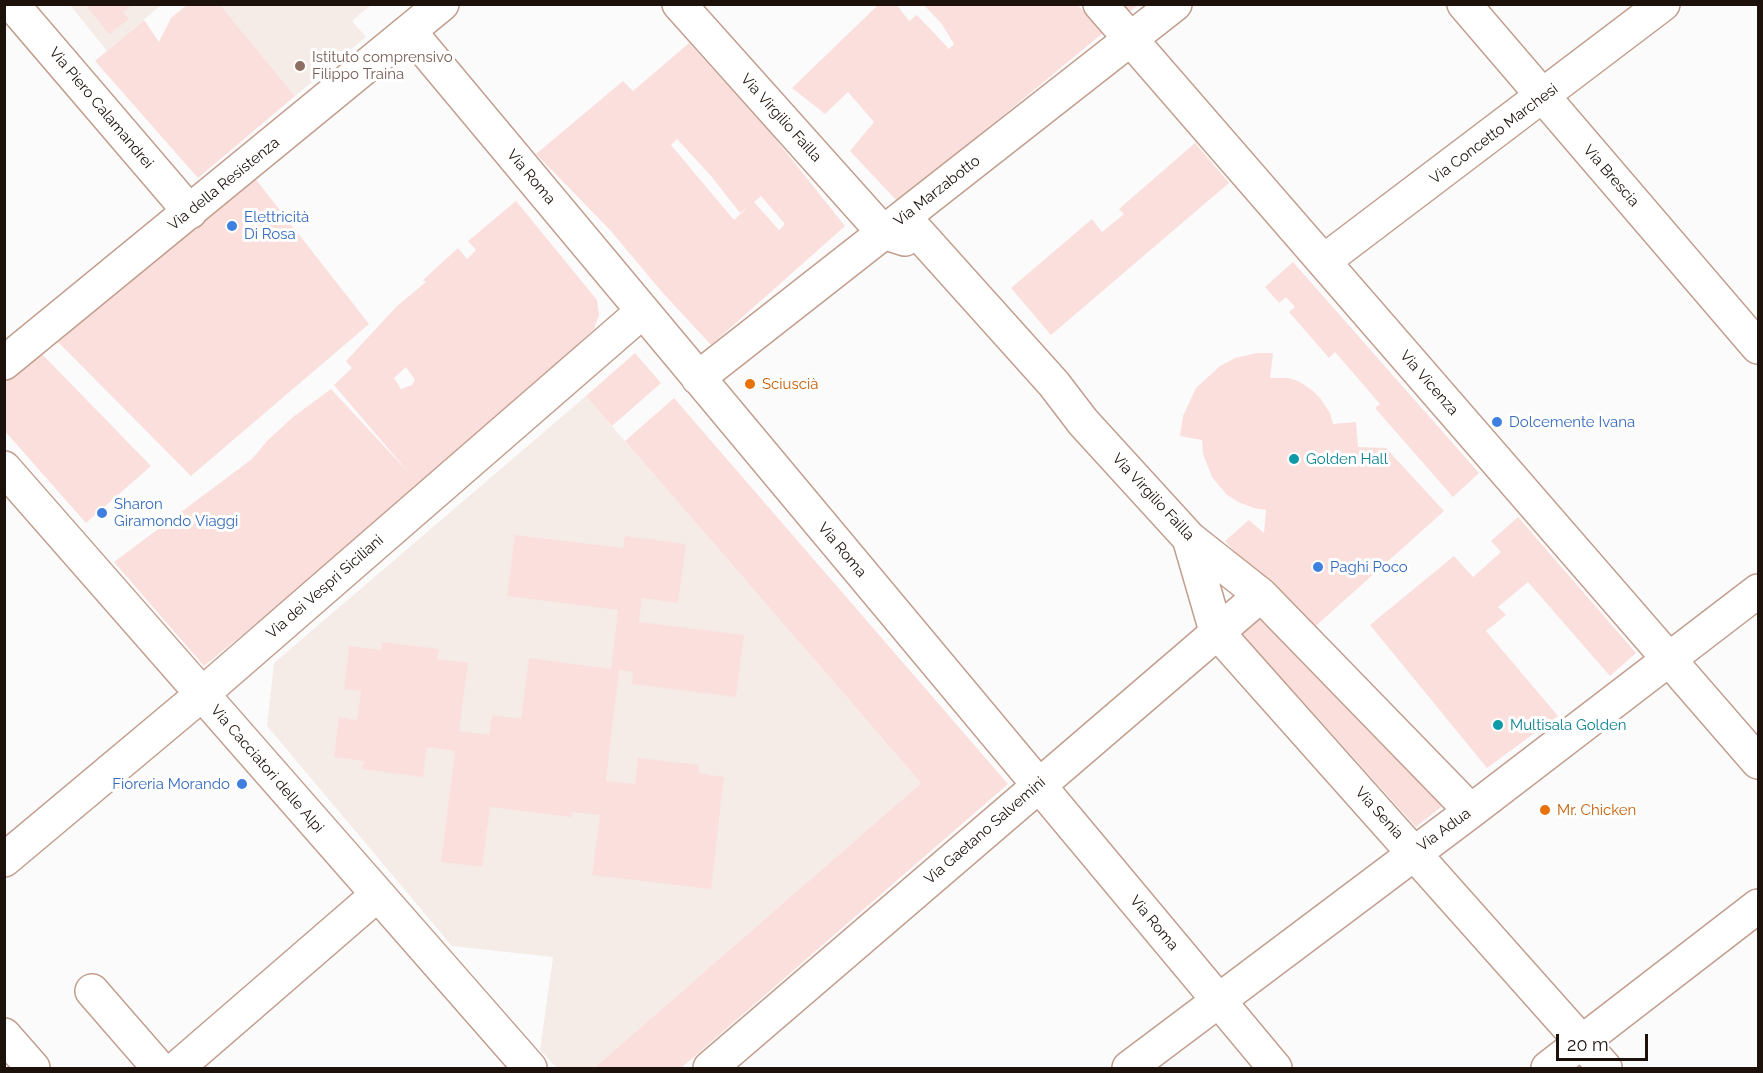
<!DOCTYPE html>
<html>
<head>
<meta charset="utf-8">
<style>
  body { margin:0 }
  #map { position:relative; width:1763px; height:1073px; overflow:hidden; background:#fbfbfb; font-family:Raleway,sans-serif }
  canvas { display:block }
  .frame { position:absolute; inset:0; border:6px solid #1d110b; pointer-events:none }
  .scale { position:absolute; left:1556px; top:1034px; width:92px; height:27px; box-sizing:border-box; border:3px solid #1d110b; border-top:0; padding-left:8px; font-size:18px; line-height:21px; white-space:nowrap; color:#1d110b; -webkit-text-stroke:4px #fff; paint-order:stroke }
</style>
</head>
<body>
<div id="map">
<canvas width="1763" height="1073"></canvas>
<div class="frame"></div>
<div class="scale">20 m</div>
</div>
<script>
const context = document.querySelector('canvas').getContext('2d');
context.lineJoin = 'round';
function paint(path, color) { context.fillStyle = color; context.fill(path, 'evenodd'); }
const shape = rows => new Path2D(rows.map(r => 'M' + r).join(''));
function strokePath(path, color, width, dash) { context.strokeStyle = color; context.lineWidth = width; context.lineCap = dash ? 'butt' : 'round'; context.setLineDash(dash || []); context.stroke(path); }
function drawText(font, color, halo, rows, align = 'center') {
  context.font = font + ' Raleway,sans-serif'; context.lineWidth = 6; context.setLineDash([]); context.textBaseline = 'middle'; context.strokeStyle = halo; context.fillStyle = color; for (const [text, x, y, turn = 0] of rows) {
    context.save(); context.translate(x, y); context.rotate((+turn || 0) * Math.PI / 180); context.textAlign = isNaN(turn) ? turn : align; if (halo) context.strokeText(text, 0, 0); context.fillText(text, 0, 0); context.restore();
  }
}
const built = shape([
  [70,5,161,5,107,51],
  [219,5,371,5,352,21,366,37,295,96],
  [586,396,921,783,594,1068,557,1068,540,1050,553,957,452,946,267,726,274,663]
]);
const building = shape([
  [85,4,133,4,123,12,129,19,109,34],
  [188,4,219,4,295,96,198,178,95,61,144,20,159,42,171,18],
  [879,4,896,4,909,21,917,15,949,49,954,44,941,23,923,4,1077,4,1103,33,898,202,850,151,874,122,848,92,825,114,792,88],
  [1115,4,1139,4,1125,16],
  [689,43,769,131,845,226,711,345,662,292,610,230,536,154,623,81,633,91],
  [677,139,711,176,740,213,750,205,734,220,671,145],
  [761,196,785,224,779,230,754,202],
  [1195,143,1229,183,1051,335,1011,288,1092,219,1102,232,1124,214,1119,209],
  [254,177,369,324,191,476,58,342],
  [516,201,597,300,599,315,594,329,527,392,300,588,204,666,114,562,252,459,268,440,293,417,331,389,409,473,334,385,352,368,346,361,397,306,426,282,423,280,458,248,467,259,476,250,468,241],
  [406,367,415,380,412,385,401,389,394,378],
  [1293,262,1479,473,1453,497,1375,408,1380,404,1335,352,1329,358,1289,312,1295,307,1286,297,1279,303,1265,287],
  [40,352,151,466,86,523,4,430,4,381],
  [635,353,661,383,612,426,586,396],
  [1257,353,1273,353,1270,378,1288,378,1298,381,1312,390,1320,398,1330,413,1333,424,1356,422,1358,447,1386,448,1444,511,1309,632,1225,541,1249,520,1264,533,1266,510,1254,508,1238,502,1226,494,1212,477,1203,454,1202,440,1180,436,1183,416,1196,388,1220,366,1235,358],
  [674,398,1008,784,681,1068,594,1068,921,783,625,441],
  [1518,517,1636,653,1610,676,1528,582,1498,607,1506,615,1486,631,1558,716,1487,768,1370,625,1454,556,1473,577,1501,552,1491,541],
  [515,535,623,548,625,536,686,544,678,603,642,598,639,622,744,635,736,697,632,684,633,672,619,670,606,781,635,784,638,758,699,765,698,773,724,777,711,889,592,875,600,815,572,812,571,817,490,807,482,867,441,862,455,751,427,747,423,777,362,769,364,761,334,757,339,717,357,720,361,691,344,689,349,646,381,650,382,642,439,649,437,659,468,663,459,731,489,735,492,715,521,719,529,658,611,669,618,610,507,596],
  [1265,614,1450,800,1416,827,1240,632]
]);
const minor = shape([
  [12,4,190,212],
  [679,4,883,232,905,239],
  [1100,4,1758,762],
  [1464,4,1758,347],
  [410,32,1275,1068],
  [904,217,1054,384,1083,422,1189,538,1261,595,1471,811],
  [1324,261,1663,4],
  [4,363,442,4],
  [698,378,1175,4],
  [4,468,530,1068],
  [1189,538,1216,631,1605,1068],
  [4,860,201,695,643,311],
  [92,991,159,1068],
  [4,1035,33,1068],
  [177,1068,377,895],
  [710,1068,1261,595],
  [1129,1068,1471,811,1758,591],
  [1548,1068,1758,906]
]);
const markers = [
  [300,66,6,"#8d6e63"],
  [232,226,6,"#3f7fe0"],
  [750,384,6,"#e8710a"],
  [1497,422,6,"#3f7fe0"],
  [1294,459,6,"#0f9aa8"],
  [102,513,6,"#3f7fe0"],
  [1318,567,6,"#3f7fe0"],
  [1498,725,6,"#0f9aa8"],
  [242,784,6,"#3f7fe0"],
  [1545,810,6,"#e8710a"]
];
const educationNames = [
  ["Istituto comprensivo",312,57],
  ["Filippo Traina",312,74]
];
const streetNames = [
  ["Via Piero Calamandrei",101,108,50],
  ["Via Virgilio Failla",781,118,48],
  ["Via Concetto Marchesi",1494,134,-37],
  ["Via Brescia",1611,176,49],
  ["Via Roma",531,177,50],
  ["Via della Resistenza",224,184,-39],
  ["Via Marzabotto",937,191,-38],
  ["Via Vicenza",1429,383,49],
  ["Via Virgilio Failla",1153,497,47],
  ["Via Roma",842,550,50],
  ["Via dei Vespri Siciliani",325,587,-41],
  ["Via Cacciatori delle Alpi",267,769,49],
  ["Via Senia",1379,813,48],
  ["Via Adua",1444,830,-36],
  ["Via Gaetano Salvemini",985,831,-41],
  ["Via Roma",1154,923,50]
];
const shopNames = [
  ["Elettricità",244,217],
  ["Di Rosa",244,234],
  ["Dolcemente Ivana",1509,422],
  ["Sharon",114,504],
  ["Giramondo Viaggi",114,521],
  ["Paghi Poco",1330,567],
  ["Fioreria Morando",230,784,"right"]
];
const foodNames = [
  ["Sciuscià",762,384],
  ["Mr. Chicken",1557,810]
];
const cultureNames = [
  ["Golden Hall",1306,459],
  ["Multisala Golden",1510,725]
];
paint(built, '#f5ece8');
paint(building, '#fbdfdd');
strokePath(minor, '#c29e8e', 36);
strokePath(minor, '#fff', 33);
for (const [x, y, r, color] of markers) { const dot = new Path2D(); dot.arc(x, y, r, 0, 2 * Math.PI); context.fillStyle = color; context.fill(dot); strokePath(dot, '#fff', 2); }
drawText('15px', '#785e54', '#fff', educationNames, 'left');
drawText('15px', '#1d110b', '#fff', streetNames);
drawText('15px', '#366cbe', '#fff', shopNames, 'left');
drawText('15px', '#c56008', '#fff', foodNames, 'left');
drawText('15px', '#0d838f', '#fff', cultureNames, 'left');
</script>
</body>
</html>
